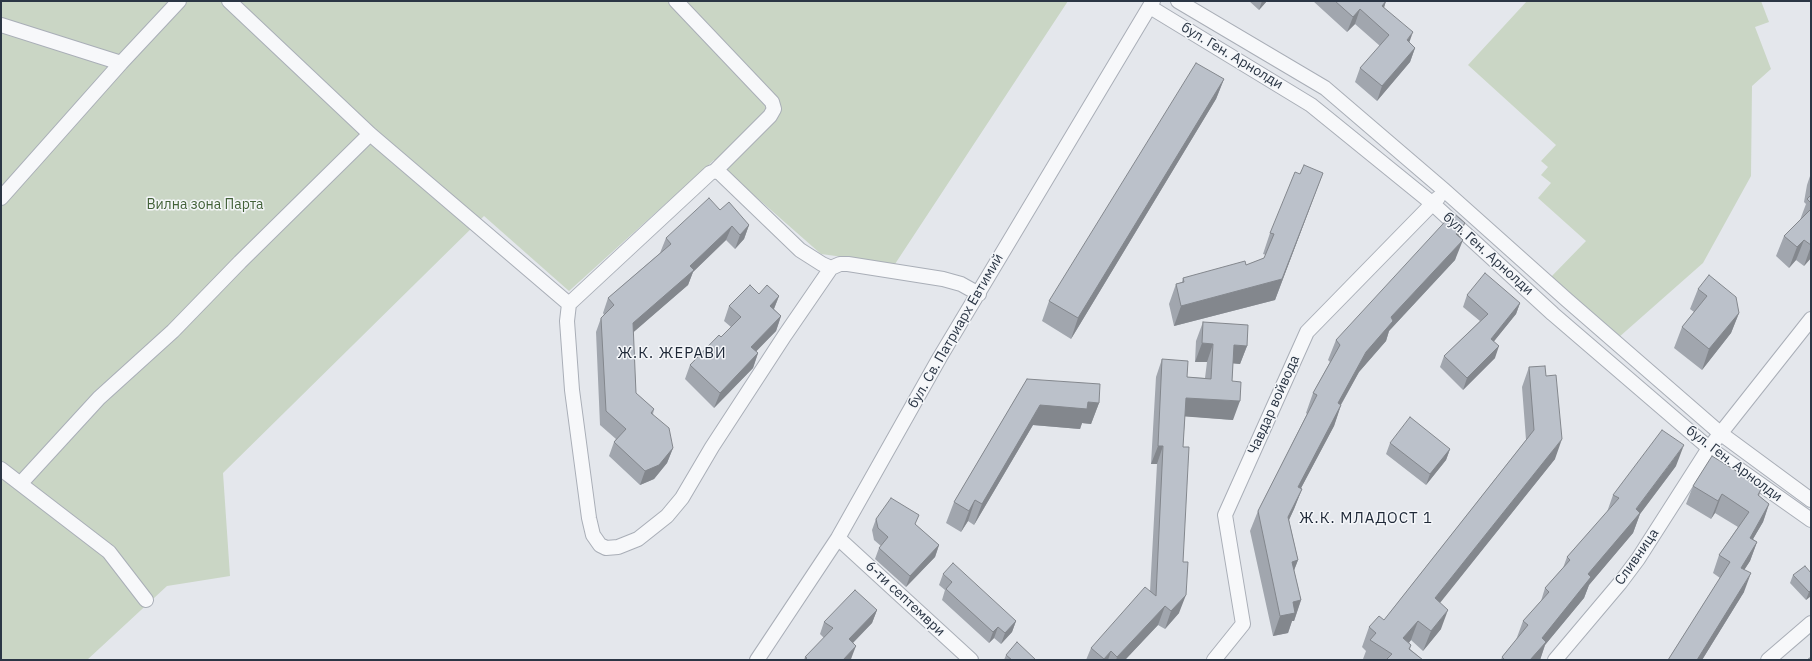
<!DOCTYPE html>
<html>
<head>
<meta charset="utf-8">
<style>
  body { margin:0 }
  #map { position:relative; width:1812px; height:661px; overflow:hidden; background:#e4e7ec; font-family:"IBM Plex Sans",sans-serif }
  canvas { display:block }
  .frame { position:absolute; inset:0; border:2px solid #2b3645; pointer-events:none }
</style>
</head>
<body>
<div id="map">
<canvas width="1812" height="661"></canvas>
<div class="frame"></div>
</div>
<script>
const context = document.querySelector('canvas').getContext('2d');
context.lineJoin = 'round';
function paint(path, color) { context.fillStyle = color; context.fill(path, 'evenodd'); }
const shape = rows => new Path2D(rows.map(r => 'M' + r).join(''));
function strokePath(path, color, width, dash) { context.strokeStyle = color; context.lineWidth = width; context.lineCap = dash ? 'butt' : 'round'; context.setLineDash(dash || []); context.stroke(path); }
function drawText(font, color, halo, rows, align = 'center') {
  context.font = font + ' "IBM Plex Sans",sans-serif'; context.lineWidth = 3; context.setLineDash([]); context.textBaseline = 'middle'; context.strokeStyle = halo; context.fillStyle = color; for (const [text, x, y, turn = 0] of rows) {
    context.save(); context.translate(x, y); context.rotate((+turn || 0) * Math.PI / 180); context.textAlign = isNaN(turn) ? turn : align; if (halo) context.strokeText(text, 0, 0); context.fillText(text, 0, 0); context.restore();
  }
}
const green = shape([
  [1,1,1068,1,895,264,821,254,714,160,569,291,484,216,223,473,230,576,167,586,87,660,1,660],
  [1527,1,1761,1,1769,22,1755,27,1771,69,1752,86,1751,176,1703,263,1618,338,1550,278,1586,241,1538,198,1551,183,1541,175,1548,167,1541,161,1556,145,1468,65]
]);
const minor = shape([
  [229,1,370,134,569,304],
  [676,1,772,102,774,109,770,116,715,171],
  [1178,1,1325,88,1444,190,1567,300,1720,433,1811,500],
  [1150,7,1311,105,1433,204,1553,314,1709,448,1811,520],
  [1,25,121,63],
  [1,198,121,63,179,1],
  [831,268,785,335,712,447,682,498,667,516,638,539,618,547,606,548,600,545,593,535,589,518,572,390,567,321,569,304,710,173,715,171,720,173,800,250,822,264,831,268,840,264,848,264,943,279,961,284,979,294],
  [1,469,109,552,146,600],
  [21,483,99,398,173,331,240,262,370,134],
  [838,538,971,660],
  [757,660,838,538,940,357,1153,1],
  [1214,660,1243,624,1225,515,1307,332,1438,198],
  [1555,660,1620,583,1638,559,1709,448,1811,319],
  [1768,660,1811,623]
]);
const wall = shape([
  [1249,1,1267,1,1259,10],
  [1313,1,1386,1,1384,7,1409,43,1415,48,1410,62,1377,101,1355,82,1360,68,1380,46,1355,24,1347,32],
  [1224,79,1216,99,1071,339,1042,321,1049,301],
  [1323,173,1275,300,1174,326,1169,304,1176,284,1182,282,1183,278,1246,265,1264,258,1266,255,1263,254,1270,233,1300,174],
  [1811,173,1811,258,1804,266,1796,260,1789,268,1776,256,1784,236,1800,220,1806,204,1804,202,1807,185],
  [720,210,749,225,744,239,735,249,726,240,693,272,688,285,633,332,636,393,654,409,653,414,673,448,667,463,654,479,640,485,609,456,614,442,616,439,600,425,596,332,601,318,604,315,603,313,608,298,660,253,666,238],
  [1460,238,1455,260,1389,331,1386,341,1359,372,1341,405,1334,426,1301,488,1302,489,1294,509,1289,520,1298,560,1294,570,1301,600,1294,621,1292,621,1288,633,1273,636,1250,531,1258,511,1307,414,1306,413,1313,393,1330,362,1328,360,1336,340],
  [1698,289,1739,313,1731,333,1702,370,1674,348,1682,327,1694,312,1690,309],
  [759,294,779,296,774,309,781,316,776,331,756,351,758,353,753,368,714,408,685,379,690,365,721,337,731,327,724,321,729,306],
  [1467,295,1520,303,1516,314,1494,341,1495,358,1463,390,1440,367,1444,356,1480,321,1463,307],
  [1203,322,1247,346,1240,364,1233,363,1232,381,1233,420,1185,416,1183,447,1179,613,1165,629,1158,625,1125,660,1086,660,1091,648,1150,592,1157,464,1151,464,1156,377,1162,359,1187,377,1205,378,1207,362,1195,362,1196,341],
  [1529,367,1555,459,1440,602,1441,629,1423,651,1411,640,1409,643,1411,645,1410,649,1423,660,1364,660,1363,659,1366,651,1362,647,1369,627,1384,620,1526,440,1522,387],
  [1027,379,1099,403,1091,424,1082,423,1080,429,1033,425,974,525,968,521,961,532,946,523,954,502],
  [1390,443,1450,449,1446,460,1426,485,1386,454],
  [1676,466,1640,514,1633,533,1589,585,1584,598,1545,645,1540,660,1501,660,1502,657,1516,640,1523,621,1541,601,1545,588,1563,568,1567,557,1607,512,1613,495],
  [1693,486,1762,487,1759,496,1769,504,1763,522,1753,539,1757,542,1750,561,1744,570,1744,592,1702,660,1668,660,1720,578,1713,573,1719,555,1738,527,1715,513,1711,519,1686,504],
  [876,519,916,525,939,545,935,557,906,587,875,559,879,548,881,546,874,540,872,530],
  [1811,573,1811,596,1806,600,1790,583,1793,575],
  [943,574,1016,621,1012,632,1001,644,994,638,989,643,942,600,945,590,939,585],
  [877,610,872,623,853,643,851,659,850,660,804,660,805,657,824,638,820,634,824,622],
  [1006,655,1036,660,1004,660]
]);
const shadedWall = shape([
  [1262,1,1267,1,1259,10],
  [1386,1,1382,14,1382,6],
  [1360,9,1355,24,1347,32,1353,17],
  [1413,32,1408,46,1407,40],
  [1415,48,1410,62,1377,101,1382,86],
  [1224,79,1216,99,1071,339,1078,318],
  [1323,173,1275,300,1174,326,1181,306,1282,279],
  [1465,223,1458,244,1456,234],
  [749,225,744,239,735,249,740,235],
  [732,226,726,240,693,272,688,285,628,337,633,323,690,266],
  [1463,240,1455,260,1389,331,1386,341,1359,372,1330,424,1338,403,1366,352,1391,317],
  [1804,240,1796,260,1789,268,1797,247],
  [1811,246,1811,258,1804,266],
  [779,296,773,311,770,306],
  [1520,303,1516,314,1487,350,1491,339],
  [1739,313,1731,333,1702,370,1709,349],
  [781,316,776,331,746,362,751,347],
  [1202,343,1213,344,1207,362,1195,362],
  [1234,345,1247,346,1240,364,1228,363],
  [1499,346,1495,358,1463,390,1467,378],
  [758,353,753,368,714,408,720,393],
  [1186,398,1240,401,1233,420,1179,416],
  [1088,402,1099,403,1091,424,1082,423,1080,429,1033,425,974,525,982,504,1040,405],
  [1341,405,1334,426,1291,507,1298,487],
  [1562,439,1555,459,1428,618,1435,598],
  [1684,445,1676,466,1640,514,1633,533,1589,585,1584,598,1545,645,1540,660,1530,660,1542,638,1588,574],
  [1158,446,1163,446,1157,464,1151,464],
  [673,448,667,463,654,479,640,485,645,471],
  [1450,449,1446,460,1426,485,1430,474],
  [1302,489,1294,509,1281,537,1288,517],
  [1722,494,1715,513,1711,519,1718,501],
  [975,500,968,521,961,532,969,511],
  [1769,504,1763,522,1743,556,1750,538],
  [1757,542,1750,561,1734,586,1741,568],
  [939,545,935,557,906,587,910,576],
  [1298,560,1290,581,1292,562],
  [1751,573,1744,592,1702,660,1697,660],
  [1811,590,1811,596,1806,600,1809,592],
  [1186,595,1179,613,1165,629,1171,611],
  [1301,600,1294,621,1292,621,1288,633,1273,636,1280,616,1293,602],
  [1165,606,1158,625,1125,660,1116,660,1117,657],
  [877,610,872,623,844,652,849,639],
  [1448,610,1441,629,1423,651,1431,631],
  [1016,621,1012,632,1001,644,1005,633],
  [1418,621,1411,640,1396,658,1403,638],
  [998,627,994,638,989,643,993,632],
  [856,646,851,659,850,660,843,660],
  [1111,651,1108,660,1104,660,1104,659]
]);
const building = shape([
  [1335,1,1386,1,1382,6,1413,32,1407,40,1415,48,1382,86,1360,68,1389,35,1360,9,1353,17,1335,1],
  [1196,63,1224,79,1078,318,1049,301,1196,63],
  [1304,165,1323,173,1282,279,1181,306,1176,284,1184,282,1183,278,1245,261,1246,265,1264,258,1274,234,1270,233,1295,172,1300,174,1304,165],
  [1811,195,1811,203,1807,199,1811,195],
  [709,198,720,210,729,202,749,225,740,235,732,226,690,266,694,270,633,323,636,393,654,409,651,413,669,428,673,448,659,465,645,471,614,442,626,429,606,411,601,318,614,305,608,298,671,244,666,238,709,198],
  [1811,209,1811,245,1804,240,1797,247,1784,236,1811,209],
  [1453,213,1465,223,1456,234,1463,240,1391,317,1393,321,1366,352,1338,403,1341,405,1298,487,1302,489,1288,517,1298,560,1292,562,1301,600,1293,602,1295,613,1280,616,1258,511,1317,395,1313,393,1340,345,1336,340,1453,213],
  [1485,273,1520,303,1491,339,1499,346,1467,378,1444,356,1488,314,1467,295,1485,273],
  [1709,275,1736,297,1739,313,1709,349,1682,327,1707,296,1698,289,1709,275],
  [750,285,759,294,767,285,779,296,770,306,781,316,751,347,758,353,720,393,690,365,719,335,721,337,741,317,729,306,750,285],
  [1203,322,1248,325,1247,346,1234,345,1232,381,1241,382,1240,401,1186,398,1183,447,1189,447,1183,562,1188,562,1186,595,1171,611,1165,606,1117,657,1111,651,1104,659,1091,648,1145,587,1156,596,1163,446,1158,446,1162,359,1188,361,1187,377,1211,379,1213,344,1202,343,1203,322],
  [1545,366,1546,376,1556,375,1562,439,1435,598,1448,610,1431,631,1418,621,1403,638,1411,645,1409,649,1423,660,1386,660,1392,654,1370,640,1376,633,1369,627,1379,616,1384,620,1534,430,1529,367,1545,366],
  [1027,379,1100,384,1099,403,1088,402,1087,409,1040,405,982,504,975,500,969,511,954,502,1027,379],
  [1410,417,1450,449,1430,474,1390,443,1410,417],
  [1662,430,1684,445,1636,509,1640,513,1588,574,1591,577,1542,638,1546,642,1530,660,1505,660,1502,657,1528,625,1523,621,1549,592,1545,588,1570,560,1567,557,1619,498,1613,495,1662,430],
  [1712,456,1762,487,1758,495,1769,504,1750,538,1757,542,1741,568,1751,573,1697,660,1668,660,1730,562,1719,555,1749,512,1722,494,1718,501,1693,486,1712,456],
  [891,498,919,515,915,524,939,545,910,576,879,548,888,537,878,528,876,519,891,498],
  [953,563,1016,621,1005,633,998,627,993,632,946,589,952,582,943,574,953,563],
  [1805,566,1811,573,1811,590,1809,592,1793,575,1805,566],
  [855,590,877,610,849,639,856,646,843,660,804,660,807,658,805,657,833,628,824,622,855,590],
  [1017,642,1036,660,1012,660,1006,655,1017,642],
  [1811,657,1811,660,1807,660,1811,657]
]);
const streetNames = [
  ["бул. Ген. Арнолди",1232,56,31],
  ["бул. Ген. Арнолди",1488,254,42],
  ["бул. Св. Патриарх Евтимий",956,331,-60],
  ["Чавдар войвода",1274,405,-66],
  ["бул. Ген. Арнолди",1734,464,37],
  ["Сливница",1637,557,-55],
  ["6-ти септември",905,599,43]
];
const parkNames = [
  ["Вилна зона Парта",205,205]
];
const neighbourhoodNames = [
  ["Ж.К. ЖЕРАВИ",672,354],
  ["Ж.К. МЛАДОСТ 1",1366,519]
];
paint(green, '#cad6c5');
strokePath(minor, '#a9aeb7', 16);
strokePath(minor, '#f7f8fa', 14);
paint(wall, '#a1a6ae');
paint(shadedWall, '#83878d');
paint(building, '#bbc1ca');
strokePath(building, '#83878d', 1);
drawText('14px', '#2b3645', '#f4f6f9', streetNames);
drawText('14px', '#426138', '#f4f6f9', parkNames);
context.letterSpacing = '1px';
drawText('15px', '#1d2736', '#f4f6f9', neighbourhoodNames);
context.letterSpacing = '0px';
</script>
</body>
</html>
